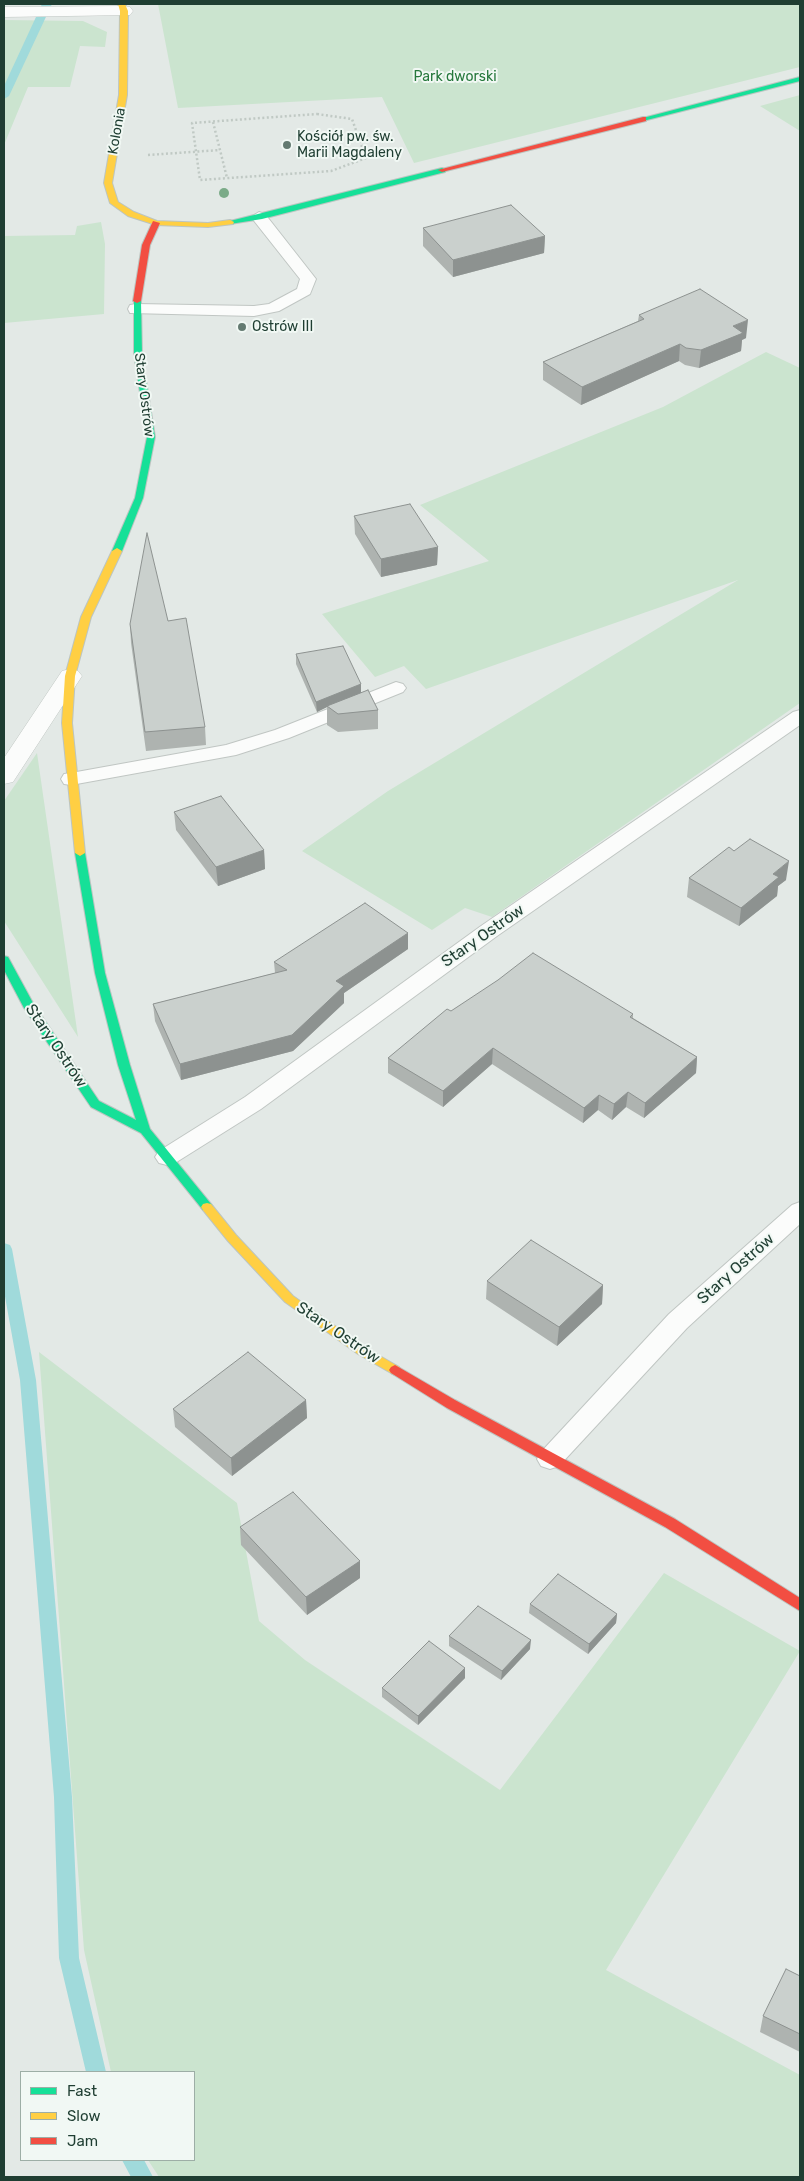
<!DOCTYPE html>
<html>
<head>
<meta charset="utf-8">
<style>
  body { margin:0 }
  #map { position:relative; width:804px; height:2181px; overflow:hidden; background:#e3e9e6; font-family:Rubik,sans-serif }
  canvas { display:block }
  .frame { position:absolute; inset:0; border:5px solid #1f3e32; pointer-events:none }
  .legend { position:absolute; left:20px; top:2071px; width:175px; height:90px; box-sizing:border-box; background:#f1f8f4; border:1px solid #9daea6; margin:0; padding:6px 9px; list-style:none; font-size:15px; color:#1f3e32 }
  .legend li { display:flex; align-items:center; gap:10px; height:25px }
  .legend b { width:25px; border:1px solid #9daea6 }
</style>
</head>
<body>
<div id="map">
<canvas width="804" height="2181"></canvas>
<div class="frame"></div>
<ul class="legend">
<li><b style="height:6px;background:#16e098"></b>Fast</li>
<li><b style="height:6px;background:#ffcf43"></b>Slow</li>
<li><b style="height:6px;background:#f24e42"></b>Jam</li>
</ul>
</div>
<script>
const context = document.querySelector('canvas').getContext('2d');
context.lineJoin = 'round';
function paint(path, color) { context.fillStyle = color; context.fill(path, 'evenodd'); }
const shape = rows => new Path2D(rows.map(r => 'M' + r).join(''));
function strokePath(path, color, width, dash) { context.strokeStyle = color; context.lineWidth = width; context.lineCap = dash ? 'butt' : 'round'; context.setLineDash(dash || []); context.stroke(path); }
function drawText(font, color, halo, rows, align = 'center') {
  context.font = font + ' Rubik,sans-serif'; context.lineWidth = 4; context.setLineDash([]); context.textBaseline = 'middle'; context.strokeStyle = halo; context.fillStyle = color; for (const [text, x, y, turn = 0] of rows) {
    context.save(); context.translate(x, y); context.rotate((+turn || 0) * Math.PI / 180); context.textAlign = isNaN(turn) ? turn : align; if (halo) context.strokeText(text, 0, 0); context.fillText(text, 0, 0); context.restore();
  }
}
const green = shape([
  [158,4,800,4,800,67,414,163,382,97,178,108],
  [4,20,83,21,107,32,105,47,80,46,70,87,28,87,4,145],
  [800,95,800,131,760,106],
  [101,222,105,244,104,314,4,323,4,236,75,235,77,226],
  [766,352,800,368,800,703,492,917,465,908,432,930,302,851,388,791,738,580,426,689,404,666,375,677,322,614,489,561,420,505,663,407],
  [37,753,78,1037,4,921,4,801],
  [39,1352,237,1503,259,1621,305,1660,500,1790,664,1573,800,1651,606,1970,800,2075,800,2177,159,2177,148,2160,194,2160,194,2072,111,2072,84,1950]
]);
const stream = shape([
  [42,4,52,4,9,96,4,99,4,86,42,4],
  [4,1243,10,1245,12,1249,36,1380,72,1797,79,1958,106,2072,86,2072,59,1958,54,1797,20,1380,4,1291,4,1243],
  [122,2160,144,2160,153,2177,131,2177,122,2160]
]);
const path = shape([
  [317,114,352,119,366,158,331,171,200,180,192,123,317,114],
  [213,122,227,178],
  [148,155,220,150]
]);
const lane = shape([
  [259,212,265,214,316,279,310,294,279,311,254,316,130,313,128,309,130,305,136,304,254,306,269,304,297,289,300,279,251,217,259,212],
  [396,682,403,684,406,688,403,692,289,738,236,755,71,785,64,784,61,779,64,774,71,773,226,745,275,730,396,682],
  [800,710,800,725,497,936,261,1109,175,1163,167,1165,159,1163,155,1157,159,1151,245,1097,481,926,793,712,800,710],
  [800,1202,800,1224,687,1328,559,1466,550,1469,541,1466,537,1459,541,1452,669,1314,792,1205,800,1202]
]);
const street = shape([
  [124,6,130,7,133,11,130,15,4,17,4,7,124,6],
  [70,669,78,671,82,676,13,782,4,784,4,758,62,671,70,669]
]);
const fast = shape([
  [800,77,800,81,643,121,639,119,800,77],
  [442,168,446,170,445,172,262,219,230,224,226,222,442,168],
  [134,299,141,301,142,355,155,437,143,498,122,551,117,554,112,551,135,498,147,437,134,355,134,299],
  [80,850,85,853,105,973,130,1065,150,1129,211,1204,213,1207,211,1210,203,1210,141,1133,91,1107,24,1008,4,970,4,956,8,957,33,1003,99,1101,136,1120,118,1065,95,973,75,853,80,850]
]);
const slow = shape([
  [118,4,125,4,128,11,127,95,112,183,118,202,134,212,157,221,208,223,230,220,234,222,233,224,208,227,156,225,128,216,110,203,104,183,119,95,120,11,118,4],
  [117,548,122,551,91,617,75,676,72,723,85,853,80,856,75,853,62,723,65,676,81,617,112,551,117,548],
  [207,1203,211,1204,236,1235,293,1296,366,1348,399,1367,401,1370,399,1373,395,1375,391,1373,358,1354,285,1302,228,1241,203,1210,201,1207,203,1204,207,1203]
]);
const jam = shape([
  [643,117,646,117,646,121,442,172,438,170,643,117],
  [153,221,160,223,150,245,141,301,137,303,133,301,142,245,153,221],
  [395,1365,455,1400,675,1519,800,1598,800,1611,665,1527,447,1408,391,1373,389,1370,391,1367,395,1365]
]);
const trees = [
  [224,193]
];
const wall = shape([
  [423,228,545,236,544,253,453,277,423,246],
  [639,315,746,338,742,340,741,351,699,368,685,365,679,361,581,405,543,380,543,362,638,321],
  [354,516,438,547,437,565,381,577,355,534],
  [130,624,205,727,206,745,146,751,131,643],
  [296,654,361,684,361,692,378,710,378,729,338,732,327,725,327,707,317,712,296,664],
  [174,812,264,850,265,869,218,886,176,830],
  [689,878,786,880,778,886,777,896,739,926,687,897],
  [408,933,408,949,344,993,344,1003,293,1051,181,1080,155,1021,153,1004,275,973,274,962],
  [451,1011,633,1014,633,1018,697,1057,696,1073,644,1118,626,1107,612,1120,598,1110,583,1123,492,1064,443,1107,388,1073,388,1058],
  [487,1281,603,1285,602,1304,557,1346,486,1299],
  [306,1400,307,1418,232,1476,175,1427,173,1409],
  [240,1527,360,1561,360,1578,307,1615,241,1545],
  [530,1604,617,1614,616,1623,588,1654,529,1613],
  [449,1636,530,1649,501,1680,449,1646],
  [465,1668,465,1678,418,1725,382,1697,382,1688],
  [800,1976,800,2052,760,2032,763,2016]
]);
const shadedWall = shape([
  [545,236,544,253,453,277,453,260],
  [748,320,746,338,742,340,741,351,699,368,701,350,733,326],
  [680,344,679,361,581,405,582,387],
  [438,547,437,565,381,577,381,559],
  [361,684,361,694,327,706,327,707,317,712,316,702],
  [264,850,265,869,218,886,216,867],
  [789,861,786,880,778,886,777,896,739,926,741,908,773,874],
  [408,933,408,949,344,993,344,1003,293,1051,181,1080,180,1064,336,981],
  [493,1048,492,1064,443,1107,443,1091],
  [697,1057,696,1073,644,1118,645,1103],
  [628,1092,626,1107,612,1120,614,1104],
  [599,1095,598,1110,583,1123,584,1108],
  [603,1285,602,1304,557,1346,559,1327],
  [306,1400,307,1418,232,1476,231,1458],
  [360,1561,360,1578,307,1615,306,1597],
  [617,1614,616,1623,588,1654,589,1644],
  [531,1640,530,1649,501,1680,502,1671],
  [465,1668,465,1678,418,1725,418,1716]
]);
const building = shape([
  [511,205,545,236,453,260,423,228,511,205],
  [700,289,748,320,733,326,743,333,701,350,686,348,680,344,582,387,543,362,644,319,639,315,700,289],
  [410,504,438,547,381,559,354,516,410,504],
  [147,533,168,621,186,618,205,727,145,732,130,624,147,533],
  [343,646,361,684,316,702,296,654,343,646],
  [368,690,378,710,338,714,327,706,368,690],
  [221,796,264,850,216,867,174,812,221,796],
  [750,839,789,861,773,874,779,877,741,908,689,878,729,847,734,851,750,839],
  [365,903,408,933,336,981,344,986,292,1035,180,1064,153,1004,287,970,274,962,365,903],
  [533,953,633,1014,630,1017,697,1057,645,1103,628,1092,614,1104,599,1095,584,1108,493,1048,443,1091,388,1058,447,1009,451,1011,498,980,533,953],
  [531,1240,603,1285,559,1327,487,1281,531,1240],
  [248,1352,306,1400,231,1458,173,1409,248,1352],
  [293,1492,360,1561,306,1597,240,1527,293,1492],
  [558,1574,617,1614,589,1644,530,1604,558,1574],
  [478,1606,531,1640,502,1671,449,1636,478,1606],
  [429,1641,465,1668,418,1716,382,1688,429,1641],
  [786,1969,800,1976,800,2034,763,2016,786,1969]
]);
const markers = [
  [287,145,5,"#647a71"],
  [242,327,5,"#647a71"]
];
const farParknames = [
  ["Park dworski",455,77]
];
const farStreetnames = [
  ["Kolonia",117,131,-80],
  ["Stary Ostrów",144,395,83]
];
const farPoinames = [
  ["Kościół pw. św.",297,137],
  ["Marii Magdaleny",297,153],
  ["Ostrów III",252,327]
];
const streetNames = [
  ["Stary Ostrów",483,936,-35],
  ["Stary Ostrów",56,1046,56],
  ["Stary Ostrów",736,1269,-42],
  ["Stary Ostrów",338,1333,34]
];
paint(green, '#cbe4cf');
paint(stream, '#a0dadb');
strokePath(lane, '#c0c6c3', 2);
strokePath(street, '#c0c6c3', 1);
strokePath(fast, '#bcc5c1', 2);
strokePath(slow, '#bcc5c1', 2);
strokePath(jam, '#bcc5c1', 2);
strokePath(path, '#c0c9c4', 2.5, [2, 2.5]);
paint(lane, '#fbfcfb');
paint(street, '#fbfcfb');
paint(fast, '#16e098');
paint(slow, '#ffcf43');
paint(jam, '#f24e42');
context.fillStyle = '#7bab88';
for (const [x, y] of trees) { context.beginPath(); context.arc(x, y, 5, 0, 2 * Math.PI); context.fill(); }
paint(wall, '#aeb3b0');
paint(shadedWall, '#8d9290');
paint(building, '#cad0cd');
strokePath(building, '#8d9290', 1);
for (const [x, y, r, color] of markers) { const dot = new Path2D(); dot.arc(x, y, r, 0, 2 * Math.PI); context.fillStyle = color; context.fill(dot); strokePath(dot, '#f1f8f4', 2); }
drawText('14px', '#26783c', '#f1f8f4', farParknames);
drawText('14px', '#1f3e32', '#f1f8f4', farStreetnames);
drawText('14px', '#1f3e32', '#f1f8f4', farPoinames, 'left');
drawText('16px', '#1f3e32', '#f1f8f4', streetNames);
</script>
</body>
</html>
